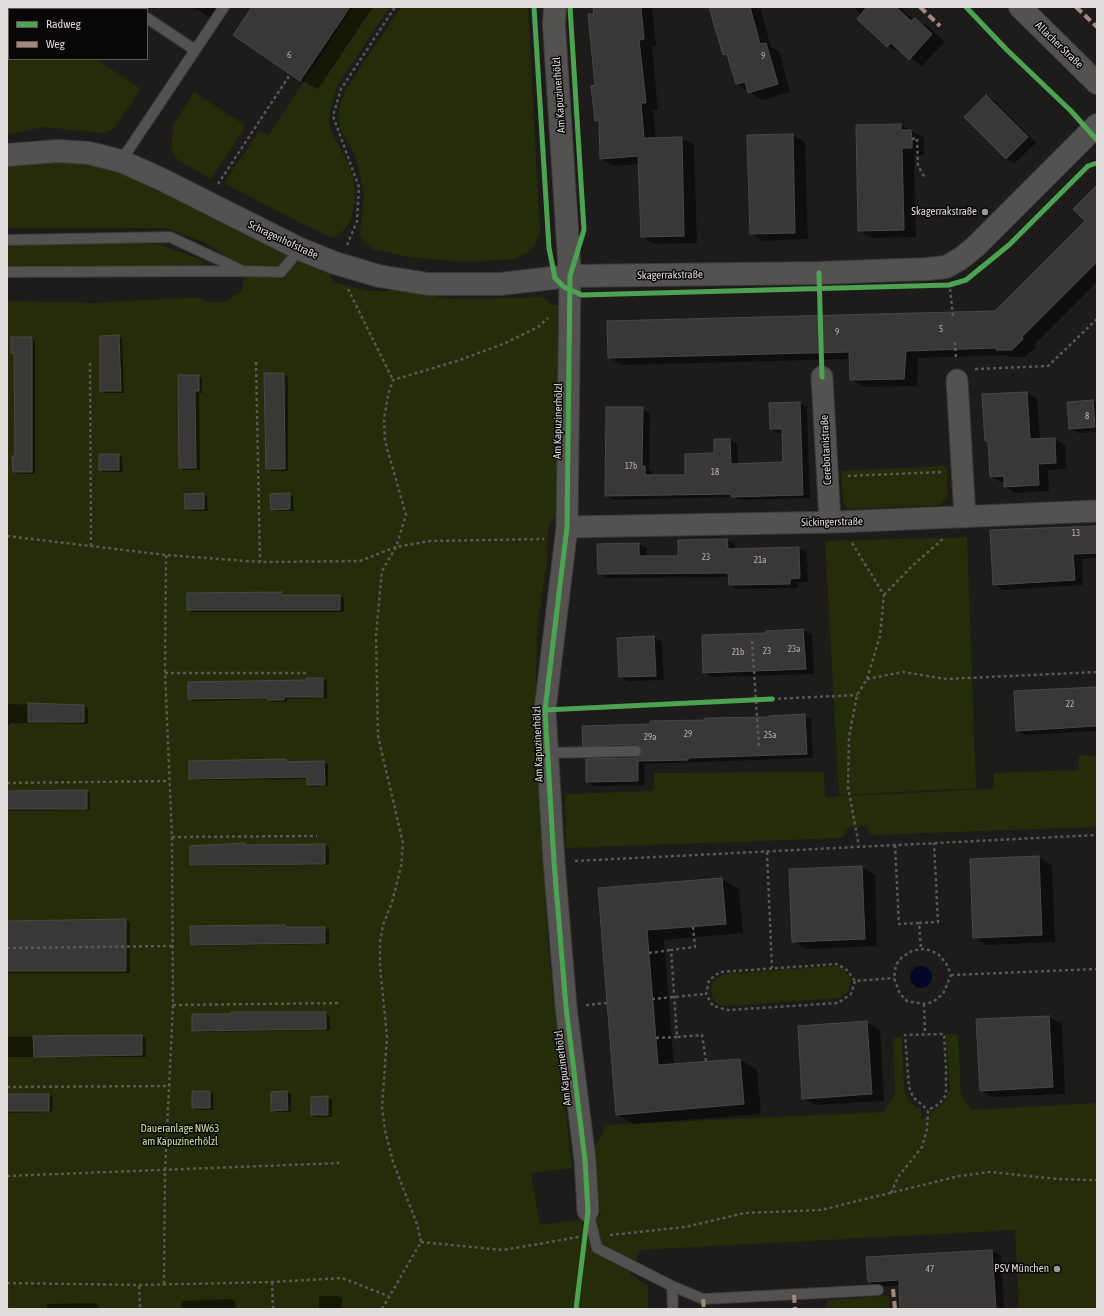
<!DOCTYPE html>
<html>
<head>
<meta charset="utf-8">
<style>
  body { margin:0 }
  #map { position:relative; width:1104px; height:1316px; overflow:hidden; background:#1e1c1a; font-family:"Asap Condensed",sans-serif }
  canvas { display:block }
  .frame { position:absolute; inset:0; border:8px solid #dfdcdb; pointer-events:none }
  .legend { position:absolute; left:8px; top:8px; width:140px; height:52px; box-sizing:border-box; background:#080606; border:1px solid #5e5c5b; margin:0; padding:5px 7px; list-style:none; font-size:12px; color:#dfdcdb }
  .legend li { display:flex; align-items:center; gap:8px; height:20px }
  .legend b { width:20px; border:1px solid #5e5c5b }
</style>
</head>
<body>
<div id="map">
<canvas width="1104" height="1316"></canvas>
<div class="frame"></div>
<ul class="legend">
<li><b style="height:5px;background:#4ca352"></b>Radweg</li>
<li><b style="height:5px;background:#a5887d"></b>Weg</li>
</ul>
</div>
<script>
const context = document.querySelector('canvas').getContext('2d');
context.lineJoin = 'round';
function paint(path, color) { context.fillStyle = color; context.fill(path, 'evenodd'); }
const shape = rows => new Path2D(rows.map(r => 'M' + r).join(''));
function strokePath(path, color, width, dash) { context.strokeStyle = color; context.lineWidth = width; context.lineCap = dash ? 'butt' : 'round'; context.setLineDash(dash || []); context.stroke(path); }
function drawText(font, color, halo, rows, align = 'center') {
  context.font = font + ' "Asap Condensed",sans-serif'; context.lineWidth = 3; context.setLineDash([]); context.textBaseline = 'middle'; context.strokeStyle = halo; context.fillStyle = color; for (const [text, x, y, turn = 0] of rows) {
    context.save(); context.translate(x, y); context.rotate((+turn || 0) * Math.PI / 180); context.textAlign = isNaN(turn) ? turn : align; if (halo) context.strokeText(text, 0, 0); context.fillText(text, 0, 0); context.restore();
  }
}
const green = shape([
  [7,7,18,7,21,9,9,9,9,59,96,59,141,89,114,129,103,133,44,127,7,134],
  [353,7,390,7,337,86,330,111,330,129,349,165,354,178,355,202,350,221,344,230,334,238,308,227,224,183,259,131,268,136],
  [401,7,528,7,540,233,534,246,527,253,516,259,465,262,408,257,372,249,362,239,360,232,364,195,361,179,355,156,340,128,338,117,340,105,347,87],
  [194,92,246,126,211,179,179,161,173,154,171,146,174,124],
  [68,159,108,167,155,186,311,262,330,274,333,282,369,291,426,290,437,297,451,299,543,297,552,305,567,306,559,511,549,526,546,552,548,554,537,629,536,710,548,946,572,1168,531,1173,540,1225,601,1217,592,1152,604,1131,604,1125,883,1112,895,1094,893,1038,902,1037,904,1088,908,1099,916,1107,921,1108,921,1118,929,1118,930,1113,943,1103,950,1089,946,1034,958,1034,961,1095,972,1110,1097,1103,1097,1309,1019,1309,1015,1230,639,1250,635,1266,630,1275,648,1285,648,1309,7,1309,7,301,96,303,198,297,207,302,225,302,242,291,244,275,240,264,202,241,166,228,7,228,7,164],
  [80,243,157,244,200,259,203,264,197,269,7,270,7,245],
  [946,466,948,495,940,505,849,509,843,503,841,471],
  [967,537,976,788,839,795,825,541],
  [1079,755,1097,756,1097,827,870,835,866,826,849,827,842,838,566,848,565,794,654,791,654,773,824,772,825,797,994,789,994,773,1078,770],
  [836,966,844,969,851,980,847,993,840,998,725,1006,718,1004,713,999,711,991,712,984,717,978,724,974],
  [889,1296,890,1309,827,1309,827,1300]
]);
const water = shape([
  '910 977a11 11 0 1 1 22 0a11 11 0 1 1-22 0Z'
]);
const shadow = shape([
  [193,7,225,7,216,21],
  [253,7,373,7,318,89,301,80],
  [594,7,652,7,656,46,652,46,658,110,653,110,656,138,681,138,694,145,697,243,654,244,642,236,640,164,614,166,601,158,600,122,596,120],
  [710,7,760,7,771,47,779,51,790,92,762,100,737,84,729,57,724,54],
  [854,7,900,7,914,20,928,26,945,42,922,66,902,52,901,53,888,46],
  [987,96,995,101,1036,143,1015,163,1006,159],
  [901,125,924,138,924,155,914,155,916,237,872,238,859,231],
  [792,135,805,142,808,239,763,241,751,233],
  [1097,187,1097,282,1034,345,1036,347,1025,357,1010,357,1007,355,918,358,917,386,864,387,851,379,851,359,622,365,609,358,996,312,1086,221],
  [118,336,122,339,124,393,105,393,101,390],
  [31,338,35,340,35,474,17,474,14,472,16,457,15,354,12,352],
  [284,374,288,377,288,471,271,471,267,468],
  [179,376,198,376,202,378,202,393,199,393,200,470,184,470,180,468],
  [1027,393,1037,399,1040,440,1055,439,1065,445,1066,469,1048,470,1049,491,1015,493,1005,487,1005,482,1001,482,991,477,989,442,986,441,983,395],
  [1093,401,1097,403,1097,432,1078,433,1070,428,1068,403],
  [800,403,807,407,810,498,739,500,734,497,613,500,606,496,642,408,650,413,649,470,652,471,652,476,686,476,715,454,730,440,737,444,738,465,784,463,783,433,778,433,771,429,770,404],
  [119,455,122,457,123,472,104,472,100,470],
  [203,494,207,496,208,511,189,511,186,509],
  [289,494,293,496,294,511,276,511,272,509],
  [1097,527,1097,558,1082,559,1083,585,1003,590,994,584,991,531],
  [727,540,735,545,735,549,799,548,807,553,808,582,798,583,798,588,737,589,730,585,729,577,607,578,599,574,639,544,647,548,647,557,679,557,679,541],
  [282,593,286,595,340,596,344,598,344,612,192,612,188,610],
  [803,630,812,634,814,674,712,677,704,672,767,634,767,632],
  [654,637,662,642,664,680,628,681,620,677],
  [323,679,327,681,327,698,287,699,287,702,272,702,268,699,193,701,189,698],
  [1097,690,1097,731,1025,735,1017,730],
  [7,704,84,706,88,708,88,724,10,723,10,725,7,725],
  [804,715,811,719,813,758,644,764,645,785,594,786,587,782,642,755,642,748,591,749,584,745,651,725,771,718],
  [285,760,290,763,324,762,328,764,328,786,312,787,308,785,308,779,194,780,190,778],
  [86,791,90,793,90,810,7,811,7,792],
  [245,844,249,846,325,845,329,847,329,865,195,866,191,864],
  [1039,857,1052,865,1055,942,987,945,974,937,971,860],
  [862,867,875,875,877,946,806,949,793,941,790,870],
  [722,879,739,889,743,933,664,940,674,1065,740,1060,757,1069,761,1114,634,1124,617,1114,599,889],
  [126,920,130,922,130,973,7,973,7,922],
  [285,926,289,928,325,928,329,930,329,944,196,946,192,944,191,927],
  [325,1013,329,1015,330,1030,197,1032,193,1030],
  [1049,1017,1062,1024,1065,1094,993,1097,980,1090,977,1020],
  [867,1022,880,1030,884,1101,816,1105,803,1098],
  [142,1036,146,1038,146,1057,7,1057,7,1037],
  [210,1092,213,1094,214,1110,197,1110,193,1108],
  [287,1092,291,1094,291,1112,276,1112,272,1110],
  [7,1095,49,1095,53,1097,52,1112,7,1113],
  [328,1097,332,1100,332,1117,316,1117,312,1115,312,1098],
  [992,1251,1001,1255,1004,1309,901,1309,900,1285,877,1287,869,1282,867,1258],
  [319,1296,338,1296,342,1298,342,1309,319,1309],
  [232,1299,235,1302,236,1309,182,1309,182,1301],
  [94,1303,98,1305,98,1309,47,1309,47,1304]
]);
const building = shape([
  [252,7,350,7,300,81,233,35,252,7],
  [593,7,641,7,644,39,639,40,646,103,641,103,644,138,682,137,684,236,641,237,638,156,600,159,599,120,595,121,591,86,595,85,588,14,594,14,593,7],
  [709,7,750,7,760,44,766,43,778,84,748,93,745,82,736,84,727,54,723,55,709,7],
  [867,7,896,7,911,21,915,18,932,34,909,60,891,43,887,47,857,19,867,7],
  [986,95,1028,137,1006,159,964,117,986,95],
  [901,124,901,130,911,130,912,139,912,148,902,148,904,230,858,231,856,125,901,124],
  [793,134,795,233,750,234,747,135,793,134],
  [1097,185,1097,262,1022,337,1023,339,1012,350,996,350,996,348,906,351,904,379,850,380,849,352,608,358,607,321,995,311,1085,221,1073,209,1097,185],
  [119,335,121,391,100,391,100,336,119,335],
  [11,337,32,337,32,472,13,472,12,456,15,456,14,353,11,353,11,337],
  [264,373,284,373,285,469,266,469,264,373],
  [178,375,199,375,199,391,195,391,196,468,179,468,178,375],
  [1027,392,1030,439,1055,438,1056,463,1038,464,1039,485,1004,487,1004,476,990,477,988,441,985,441,982,394,1027,392],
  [1093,400,1095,427,1069,429,1067,402,1093,400],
  [800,402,803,495,731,497,731,494,605,496,606,407,643,407,642,466,645,466,645,475,685,475,685,454,714,453,714,439,730,439,731,464,783,462,782,429,770,429,769,403,800,402],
  [99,454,119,454,119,470,99,470,99,454],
  [204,493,204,509,185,509,184,494,204,493],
  [290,493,290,509,271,510,270,494,290,493],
  [1097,526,1097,553,1073,554,1075,580,993,585,990,530,1097,526],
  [727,539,728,549,799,547,800,578,790,579,790,584,729,585,728,573,598,574,597,544,639,543,639,556,678,556,678,540,727,539],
  [282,592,282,595,340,595,340,610,187,610,187,593,282,592],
  [803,629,806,669,703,673,702,635,766,633,766,631,803,629],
  [654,636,656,676,619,677,617,638,654,636],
  [307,678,323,678,323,697,284,697,284,700,268,700,267,698,188,699,188,682,307,680,307,678],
  [1097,687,1097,726,1016,731,1014,691,1097,687],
  [28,703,84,705,84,722,28,722,28,703],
  [805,714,807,754,688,758,688,760,638,761,638,781,586,782,586,759,636,758,641,754,642,750,639,746,636,744,583,746,582,726,650,724,650,721,705,720,705,718,770,717,769,716,805,714],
  [286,759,286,762,324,761,325,785,307,785,307,777,189,779,189,761,286,759],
  [87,790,87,809,7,809,7,791,87,790],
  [245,843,245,845,325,844,325,864,190,865,190,846,245,843],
  [1039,856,1042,935,973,938,970,859,1039,856],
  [862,866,865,939,792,942,789,869,862,866],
  [722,878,726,924,647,930,658,1065,740,1059,744,1104,616,1115,598,888,722,878],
  [126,919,126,971,7,971,7,921,126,919],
  [285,925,285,927,325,927,325,943,191,945,190,926,285,925],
  [231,1012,326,1012,326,1029,192,1031,192,1014,231,1014,231,1012],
  [1049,1016,1053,1087,980,1091,976,1019,1049,1016],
  [867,1021,872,1094,802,1099,798,1026,867,1021],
  [126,1035,142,1035,142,1055,34,1057,33,1036,126,1035],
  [192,1091,210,1091,210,1108,192,1108,192,1091],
  [287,1091,288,1110,271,1111,271,1092,287,1091],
  [7,1094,49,1094,49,1111,7,1111,7,1094],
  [328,1096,328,1115,311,1115,311,1097,328,1096],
  [992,1250,996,1309,900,1309,899,1280,868,1282,866,1257,992,1250]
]);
const path = shape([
  [912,139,917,138,918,166,925,178],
  [218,184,289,76],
  [347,245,357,221,359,187,333,116,341,89,395,7],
  [348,289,393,380],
  [950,289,953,316],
  [955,342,956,359],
  [256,362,260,562],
  [90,363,91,546],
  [975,369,1048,366,1097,319],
  [848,476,941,472],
  [7,536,166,555,260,562,360,561,396,547,406,515,385,441,384,419,388,395,393,380,457,361,503,344,538,327,548,318],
  [852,543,884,595,880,636,867,679,857,695,849,737,848,787,859,846],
  [884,595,913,565,943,539],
  [752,641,759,747],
  [165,673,308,673],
  [867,679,903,672,945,679,1097,672],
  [772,699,857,695],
  [7,783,168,781],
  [172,837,317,836],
  [895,845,899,924,919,923,921,949],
  [767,852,772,968],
  [575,861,1097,835],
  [919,923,938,922,934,843],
  [693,927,695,947,671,950,677,1037,702,1035,706,1061],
  [7,948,172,946],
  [921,949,929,950,938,954,946,963,951,975,943,994,933,1002,924,1004,907,1001,900,994,894,978,896,965,902,957,912,951,921,949],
  [649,953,671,950],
  [951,975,1097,969],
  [855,981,851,994,838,1003,728,1010,713,1006,706,994,709,980,720,972,837,964,847,970,855,981,894,978],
  [652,999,706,994],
  [924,1004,925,1034],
  [173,1005,341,1003],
  [586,1005,607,1003],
  [656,1038,677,1037],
  [7,1087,170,1086],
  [7,1176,339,1163],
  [891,1193,898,1177,922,1147,927,1129,928,1110,939,1104,946,1095,946,1068,944,1034,905,1035,909,1087,913,1097,928,1110],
  [610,1235,685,1227,745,1213,821,1210,959,1176,990,1172,1057,1179,1097,1180],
  [421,1242,503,1250,579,1237],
  [272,1282,273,1309],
  [7,1283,139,1285,272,1282,342,1278,388,1296],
  [164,1284,165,1171,173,1005,172,837,165,673,166,555],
  [139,1286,140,1309],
  [7,1309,7,1284],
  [382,1309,421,1242,417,1224,393,1162,385,1130,382,1107,387,1037,380,967,380,942,383,925,392,902,401,867,403,843,378,736,376,635,382,571,396,547,430,541,544,539]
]);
const service = shape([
  [130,7,133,9],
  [147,18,195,50],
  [121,161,224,7],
  [7,240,170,237,243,271,7,272],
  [243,271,281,272,300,249],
  [548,753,636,751],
  [588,1211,597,1248,672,1286,703,1299,878,1290],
  [672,1286,673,1309]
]);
const minor = shape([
  [570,276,567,527,545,710,554,862,566,1007,585,1160,588,1211],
  [822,377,830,522],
  [957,380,965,517],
  [567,527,837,522,1097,511]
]);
const tertiary = shape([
  [555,7,554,25,570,276],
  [7,155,58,151,89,153,121,161,161,179,300,249,335,263,379,276,428,284,500,284,570,276,819,273,927,269,946,267,960,259,975,247,1097,125]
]);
const secondary = shape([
  [1020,7,1097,83]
]);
const quiet = shape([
  [920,7,940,26],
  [1076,7,1097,27],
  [893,1289,895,1309],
  [794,1295,795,1309],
  [703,1299,704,1309]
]);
const cycleway = shape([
  [534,7,549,248,555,278,564,287,582,295,949,285,966,280,1009,245,1088,166,1097,163],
  [570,7,584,230,570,276,567,527,545,710,554,862,566,1007,585,1160,588,1211,576,1309],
  [966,7,1006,49,1071,111,1097,140],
  [819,273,822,377],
  [545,710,772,699]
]);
const markers = [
  [985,212,4,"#9b9997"],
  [1057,1269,4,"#9b9997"]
];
const numberNames = [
  ["6",289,55],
  ["9",763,56],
  ["5",941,329],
  ["9",837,332],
  ["8",1087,416],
  ["17b",631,466],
  ["18",715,472],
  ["13",1076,533],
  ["23",706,557],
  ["21a",760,560],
  ["23a",794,649],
  ["23",767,651],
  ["21b",738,652],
  ["22",1070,704],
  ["29",688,734],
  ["25a",770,735],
  ["29a",650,737],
  ["47",930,1269]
];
const streetNames = [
  ["Allacher Straße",1059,45,44],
  ["Am Kapuzinerhölzl",559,95,-94],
  ["Schragenhofstraße",283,240,25],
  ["Skagerrakstraße",670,275,-1],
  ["Am Kapuzinerhölzl",558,421,-89],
  ["Cerebotanistraße",826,450,-93],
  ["Sickingerstraße",832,522,-1],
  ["Am Kapuzinerhölzl",538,744,-92],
  ["Am Kapuzinerhölzl",563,1068,-97]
];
const poiNames = [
  ["Skagerrakstraße",977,212],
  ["PSV München",1049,1269]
];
const parkNames = [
  ["Daueranlage NW63",180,1129],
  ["am Kapuzinerhölzl",180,1142]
];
paint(green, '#252c09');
paint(water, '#030829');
paint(shadow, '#0007');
paint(building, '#3a3836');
strokePath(building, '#494847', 1);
strokePath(service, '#3b3938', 12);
strokePath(minor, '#3b3938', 23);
strokePath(tertiary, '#3b3938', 24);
strokePath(secondary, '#3b3938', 24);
strokePath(path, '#5b5958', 2.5, [3, 3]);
strokePath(service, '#535251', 10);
strokePath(minor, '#535251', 21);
strokePath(tertiary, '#535251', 22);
strokePath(secondary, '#535152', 22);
strokePath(quiet, '#a5887d', 4, [8, 4]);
strokePath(cycleway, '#4ca352', 5);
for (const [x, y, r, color] of markers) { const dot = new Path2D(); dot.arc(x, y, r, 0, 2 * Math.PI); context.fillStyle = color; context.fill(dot); strokePath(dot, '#080606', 1.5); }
drawText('9px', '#b6b3b2', null, numberNames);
drawText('11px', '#dfdcdb', '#080606', streetNames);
drawText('11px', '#dfdcdb', '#080606', poiNames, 'right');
drawText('11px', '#cce391', '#080606', parkNames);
</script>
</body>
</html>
